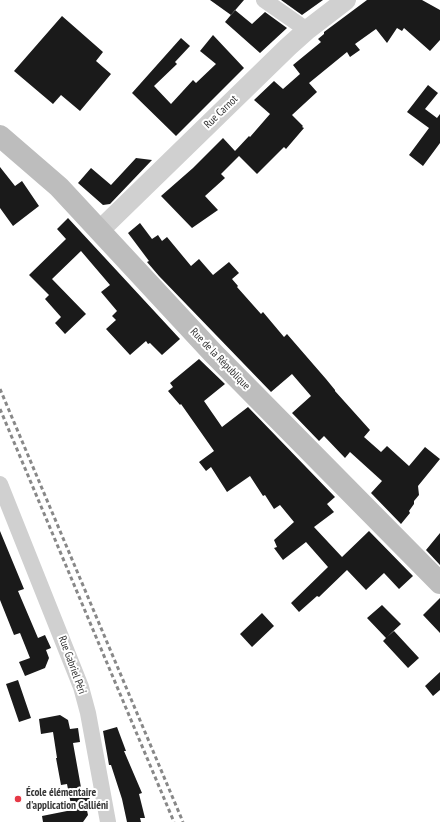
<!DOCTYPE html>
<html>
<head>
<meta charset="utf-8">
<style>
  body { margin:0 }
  canvas { display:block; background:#fff }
</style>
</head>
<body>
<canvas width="440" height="822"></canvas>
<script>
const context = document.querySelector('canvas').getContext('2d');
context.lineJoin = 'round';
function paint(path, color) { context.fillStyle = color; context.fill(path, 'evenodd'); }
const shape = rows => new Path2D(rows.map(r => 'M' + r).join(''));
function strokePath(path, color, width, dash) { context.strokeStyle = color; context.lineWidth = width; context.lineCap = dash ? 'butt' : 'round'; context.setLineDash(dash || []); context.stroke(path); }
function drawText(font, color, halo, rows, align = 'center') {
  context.font = font + ' "PT Sans Narrow",sans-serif'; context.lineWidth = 4; context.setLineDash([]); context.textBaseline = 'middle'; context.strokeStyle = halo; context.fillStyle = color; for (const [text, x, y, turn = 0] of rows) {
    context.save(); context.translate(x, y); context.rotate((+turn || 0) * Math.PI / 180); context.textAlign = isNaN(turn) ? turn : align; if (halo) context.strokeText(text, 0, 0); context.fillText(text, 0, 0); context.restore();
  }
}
const building = shape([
  [210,0,244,0,231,15],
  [281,0,323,0,302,15],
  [367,0,422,0,440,10,440,40,430,51,404,28,402,31,397,28,387,43,376,29,355,44,360,50,350,57,347,52,309,83,317,92,292,115,303,126,302,127,304,128,286,149,284,147,257,174,239,156,221,174,225,178,205,196,218,210,192,228,161,196,193,168,223,138,235,151,249,136,250,137,270,114,254,100,274,81,283,89,300,74,293,65,321,42,318,39,324,34,324,32],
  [235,10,252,24,265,12,287,28,260,53,225,22],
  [62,16,103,52,96,61,111,74,80,111,61,95,53,104,14,71],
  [213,35,244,68,176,136,132,93,181,38,190,46,175,62,177,64,154,86,171,104,193,80,196,83,216,64,200,51],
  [428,85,438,93,425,109,437,118,440,114,440,143,423,166,409,155,429,128,407,112],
  [136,158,152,160,110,204,103,205,78,183,91,168,111,185],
  [0,167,15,186,22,181,39,206,13,226,0,208],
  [68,218,180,339,162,355,150,343,148,344,146,341,130,355,106,329,116,320,112,316,117,311,101,292,110,285,81,251,52,279,86,314,65,334,55,323,61,317,45,299,49,295,29,275,66,239,57,229],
  [140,223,152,239,158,235,162,241,167,237,191,266,199,259,213,275,229,262,239,273,232,279,238,286,237,287,261,314,263,312,284,337,287,334,326,379,335,390,335,391,370,430,364,437,381,452,387,446,409,466,425,447,440,459,418,486,419,495,414,501,414,504,409,511,410,513,401,524,371,493,382,481,350,452,345,458,324,436,319,441,292,413,311,396,292,374,271,392,159,276,147,262,149,261,128,233],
  [199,359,225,384,204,401,222,427,248,407,335,497,327,504,334,512,314,527,342,557,369,531,413,576,399,589,384,573,366,590,347,570,319,597,317,596,299,612,291,603,328,567,306,542,283,560,274,548,277,547,274,540,294,522,280,505,274,509,265,495,263,496,250,476,227,492,211,467,206,471,199,462,214,451,181,404,180,405,168,391,173,387,170,383],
  [0,531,24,589,18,591,38,638,45,635,51,648,46,650,49,658,45,668,25,676,19,662,30,658,20,633,14,635,0,600],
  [440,533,440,565,426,550],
  [440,598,440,633,423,615],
  [382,605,401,624,387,637,394,631,419,658,408,668,383,641,386,638,367,618],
  [262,613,274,626,252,647,240,634],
  [440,672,440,690,433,696,425,686],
  [18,680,31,718,19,722,6,684],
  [60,715,68,720,70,729,78,728,80,742,73,743,82,793,88,792,91,805,86,806,88,815,83,822,43,822,42,816,72,810,67,784,61,785,56,758,57,758,53,732,41,734,39,719],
  [117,727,126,751,124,751,142,793,139,794,145,818,140,818,141,822,127,822,122,799,111,765,109,765,103,731]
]);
const minor = shape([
  [264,0,307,30],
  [0,484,81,687,88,713,108,822]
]);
const tertiary = shape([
  [100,230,288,47,307,30,346,0]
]);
const secondary = shape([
  [0,136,59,187,213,353,440,583]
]);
const rail = shape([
  [0,389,183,822],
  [0,409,174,822]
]);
const markers = [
  [18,799,4,"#e63946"]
];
const streetNames = [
  ["Rue Carnot",221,112,-44],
  ["Rue de la République",220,359,46],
  ["Rue Gabriel Péri",72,665,70]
];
const poiNames = [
  ["École élémentaire",26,793],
  ["d'application Galliéni",26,806]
];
paint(building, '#1a1a1a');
strokePath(minor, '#d0d0d0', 16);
strokePath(tertiary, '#d0d0d0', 20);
strokePath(secondary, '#bdbdbd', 22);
strokePath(rail, '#888', 3, [4, 3]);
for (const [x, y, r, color] of markers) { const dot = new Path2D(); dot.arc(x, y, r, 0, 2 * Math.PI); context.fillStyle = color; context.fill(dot); strokePath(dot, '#fff', 1.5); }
drawText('11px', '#333', '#fff', streetNames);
drawText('bold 11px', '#333', '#fff', poiNames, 'left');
</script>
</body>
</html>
